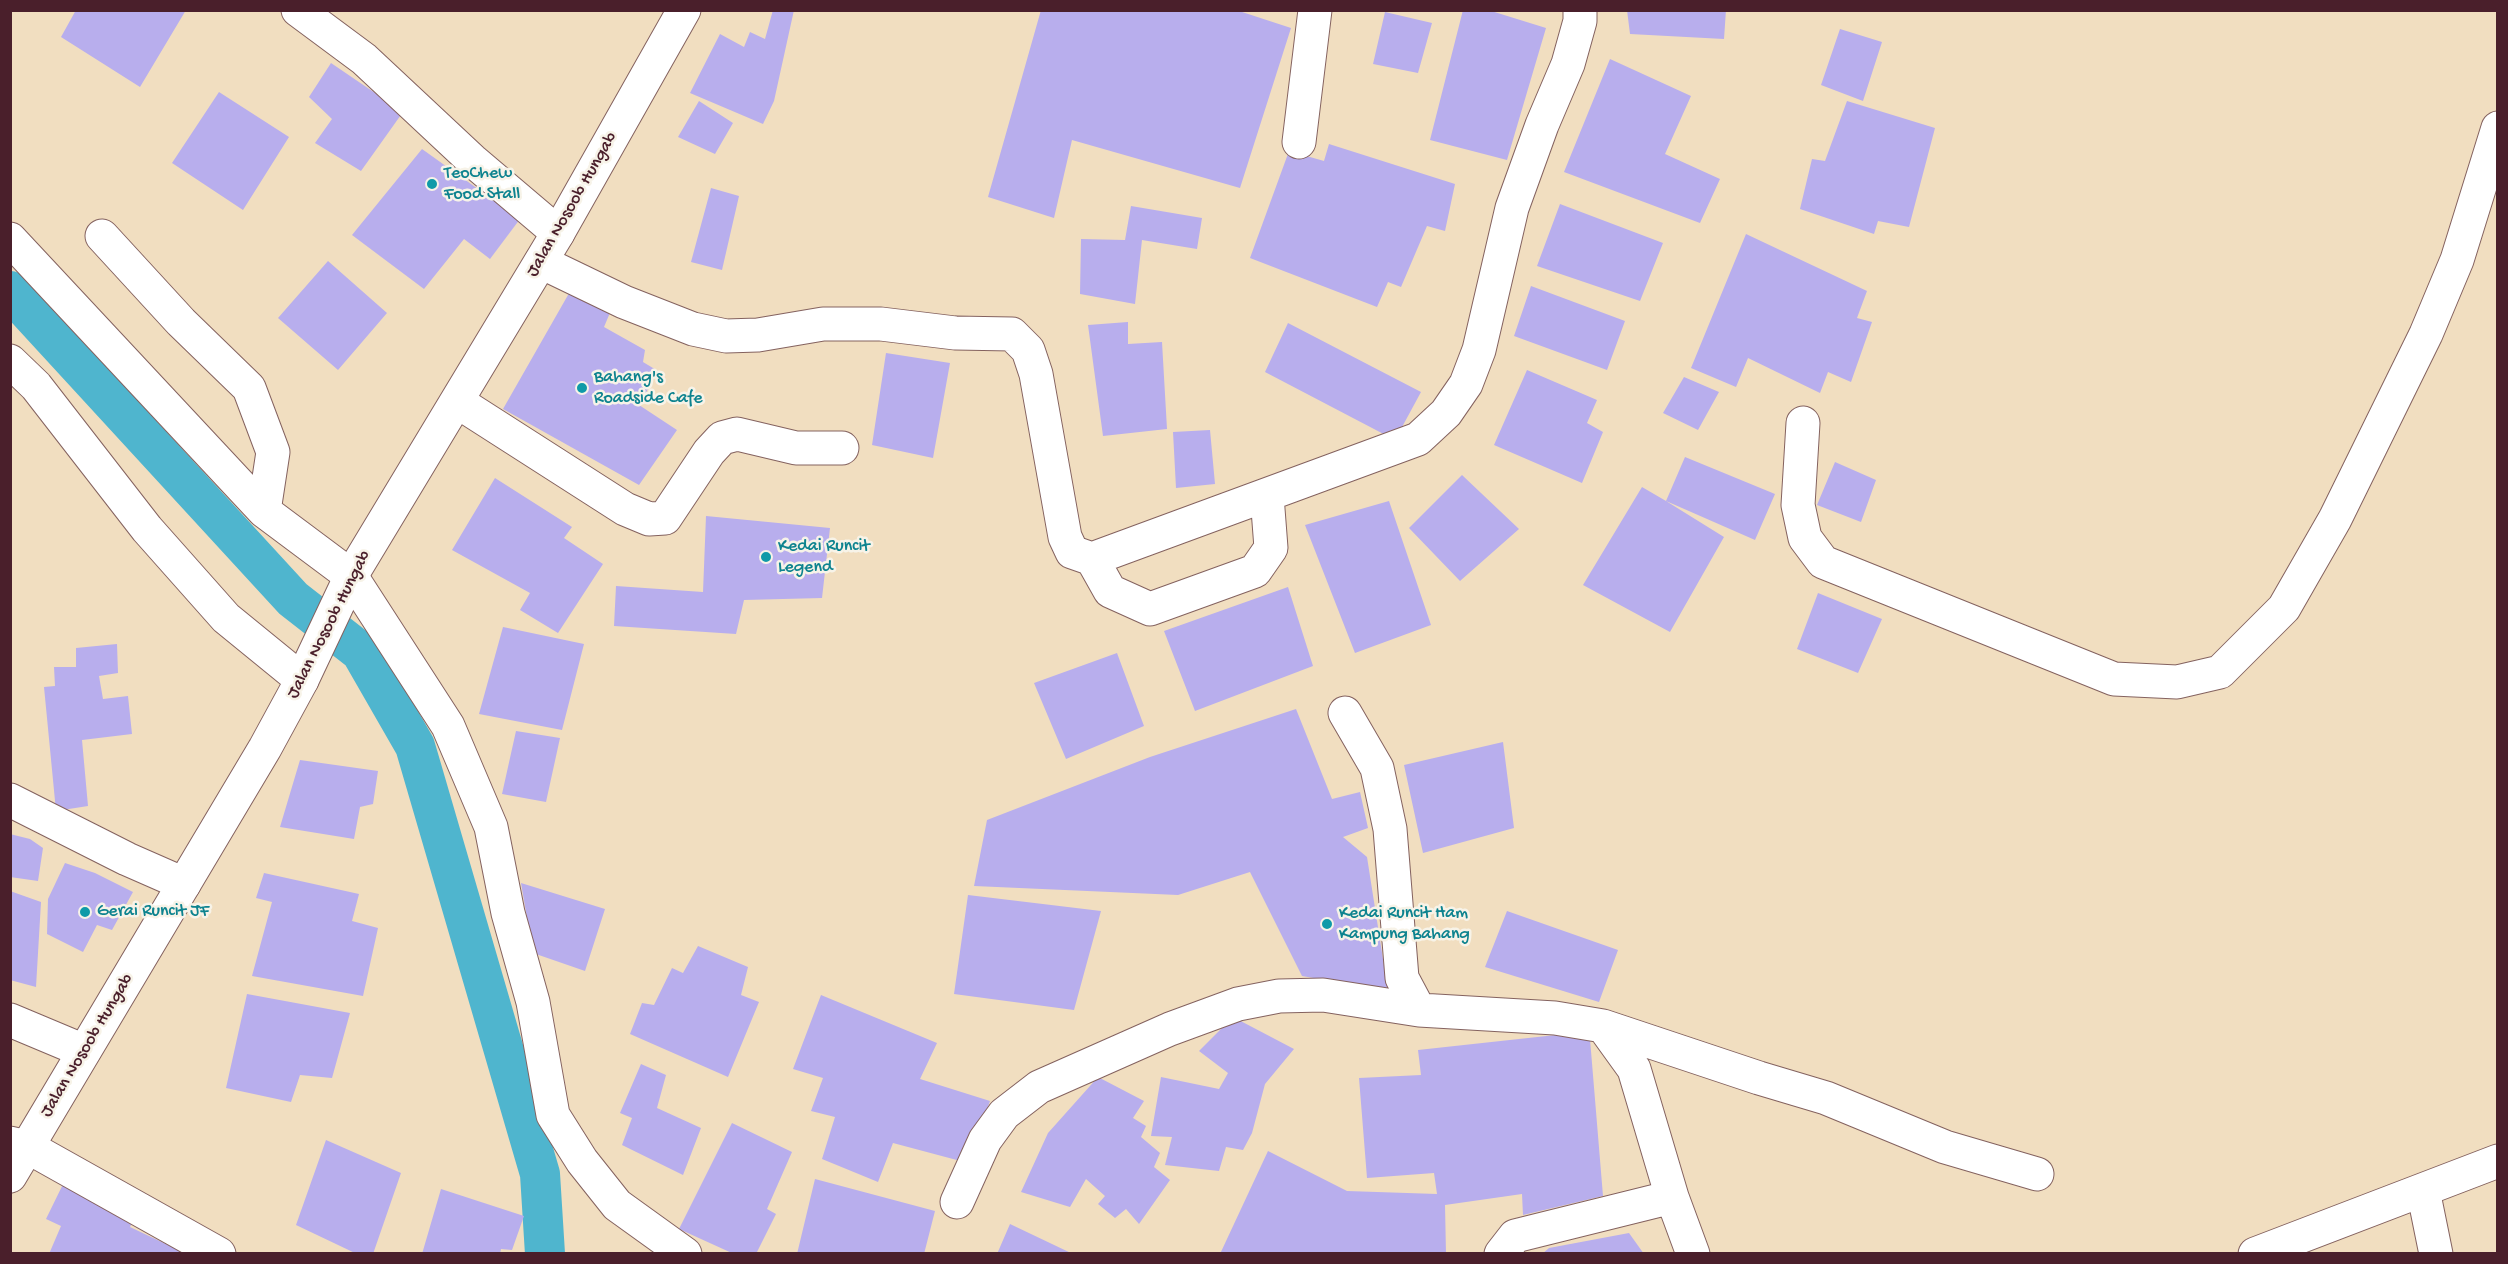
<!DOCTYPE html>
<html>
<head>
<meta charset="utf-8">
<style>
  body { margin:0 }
  #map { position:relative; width:2508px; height:1264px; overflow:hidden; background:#f1dec0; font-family:"Gochi Hand",sans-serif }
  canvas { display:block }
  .frame { position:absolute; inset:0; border:12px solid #4a1f2b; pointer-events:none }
</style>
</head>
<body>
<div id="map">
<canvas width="2508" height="1264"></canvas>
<div class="frame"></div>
</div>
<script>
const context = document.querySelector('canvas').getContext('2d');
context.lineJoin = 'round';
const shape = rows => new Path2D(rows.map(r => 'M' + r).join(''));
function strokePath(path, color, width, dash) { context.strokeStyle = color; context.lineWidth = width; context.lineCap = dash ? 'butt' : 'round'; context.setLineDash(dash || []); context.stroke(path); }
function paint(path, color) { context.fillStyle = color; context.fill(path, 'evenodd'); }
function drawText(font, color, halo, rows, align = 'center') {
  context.font = font + ' "Gochi Hand",sans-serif'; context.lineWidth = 5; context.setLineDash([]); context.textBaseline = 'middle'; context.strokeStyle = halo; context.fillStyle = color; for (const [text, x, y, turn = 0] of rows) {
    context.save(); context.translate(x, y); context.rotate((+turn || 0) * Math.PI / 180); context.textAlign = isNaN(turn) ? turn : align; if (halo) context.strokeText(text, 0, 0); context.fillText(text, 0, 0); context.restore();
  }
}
const canal = shape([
  [10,291,293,599,361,652,415,746,540,1174,545,1254]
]);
const building = shape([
  [76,10,186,10,140,87,61,37],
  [773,10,794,10,774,101,763,124,690,93,720,34,744,47,750,32,765,39],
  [1041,10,1236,10,1291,28,1240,188,1072,140,1054,218,988,197],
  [1463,10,1488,10,1546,28,1507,160,1430,140],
  [1627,10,1726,10,1724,39,1630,34],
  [1385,12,1432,23,1418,73,1373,64],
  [1840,29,1882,42,1863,101,1821,85],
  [1610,59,1691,96,1665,154,1720,179,1700,223,1564,172],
  [331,63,403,112,361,171,315,143,332,119,309,97],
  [219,92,289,137,243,210,172,163],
  [699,101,733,123,715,154,678,137],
  [1847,101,1935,128,1909,227,1878,221,1874,234,1800,209,1812,159,1825,161],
  [1329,144,1455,184,1445,231,1427,226,1401,287,1388,282,1377,307,1250,258,1289,151,1324,161],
  [422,149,520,219,490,259,464,239,424,289,352,235],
  [711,188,739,196,722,270,691,262],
  [1560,204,1663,243,1640,301,1537,266],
  [1131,206,1202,218,1197,249,1142,240,1135,304,1080,294,1081,239,1125,240],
  [1746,234,1867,291,1857,318,1872,322,1851,382,1828,372,1820,393,1748,358,1736,387,1691,368],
  [328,261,387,313,338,370,278,318],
  [1531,286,1625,321,1607,370,1514,336],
  [572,288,612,308,604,327,645,350,643,362,658,371,639,405,677,430,639,485,503,409],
  [1128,322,1128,344,1162,342,1167,429,1103,436,1088,325],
  [1288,323,1421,392,1395,440,1265,372],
  [886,353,950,363,933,458,872,445],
  [1527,370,1597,400,1587,423,1603,432,1582,483,1494,445],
  [1684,377,1719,392,1698,430,1663,413],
  [1210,430,1215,484,1176,488,1173,432],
  [1685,457,1775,494,1755,540,1666,501,1724,537,1670,632,1583,585,1642,487,1666,501],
  [1835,462,1876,480,1861,522,1817,505],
  [1462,475,1519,529,1460,581,1409,528],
  [495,478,572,527,564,538,603,564,558,633,520,610,530,593,452,550],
  [1389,501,1431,625,1355,653,1305,525],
  [706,516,830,528,822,598,744,600,736,634,614,626,616,586,703,592],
  [1288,587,1313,666,1195,711,1164,631],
  [1818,593,1882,619,1858,673,1797,649],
  [503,627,584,644,562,730,479,714],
  [117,644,118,673,99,676,103,699,128,696,132,734,82,740,88,806,56,811,44,687,55,686,54,667,76,667,76,648],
  [1117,653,1144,726,1066,759,1034,683],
  [1296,709,1332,799,1360,792,1368,828,1343,837,1367,857,1388,991,1302,976,1250,872,1178,895,974,886,987,820,1150,757],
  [516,731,560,738,546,802,502,794],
  [1503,742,1514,828,1423,853,1404,765],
  [300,760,378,771,373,804,360,807,354,839,280,827],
  [10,834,30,839,43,848,38,881,10,877],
  [65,863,95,873,133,892,112,930,97,925,83,952,47,934,48,899],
  [264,873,359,894,352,921,378,928,363,996,252,976,272,902,256,898],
  [521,883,605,909,585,971,533,953],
  [10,891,41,902,36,987,10,980],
  [968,895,1101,911,1074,1010,954,994],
  [1507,911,1618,950,1599,1002,1485,967],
  [698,946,748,967,741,995,759,1002,728,1077,630,1034,642,1003,654,1005,672,968,683,973],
  [247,994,350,1013,332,1078,300,1075,291,1102,226,1088],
  [821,995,937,1043,920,1079,990,1101,968,1163,893,1143,878,1182,822,1159,835,1117,811,1111,823,1078,793,1069],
  [1233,1017,1294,1049,1265,1084,1252,1133,1243,1150,1226,1147,1219,1171,1165,1165,1172,1137,1151,1136,1161,1077,1219,1089,1228,1073,1199,1051],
  [1574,1033,1590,1039,1603,1196,1523,1215,1522,1194,1445,1205,1446,1254,1220,1254,1268,1151,1347,1191,1437,1194,1434,1173,1367,1178,1359,1078,1421,1075,1418,1050],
  [641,1064,666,1075,657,1108,701,1128,683,1175,622,1145,632,1118,620,1113],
  [1098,1077,1144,1101,1133,1118,1146,1126,1141,1137,1160,1153,1154,1167,1170,1180,1139,1224,1126,1209,1115,1218,1098,1204,1105,1196,1086,1179,1070,1207,1021,1192,1048,1133],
  [732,1123,792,1152,767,1209,776,1214,756,1254,734,1254,679,1229],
  [326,1140,401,1173,373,1254,357,1254,296,1225],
  [67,1176,136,1214,130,1227,187,1254,49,1254,61,1226,46,1219],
  [815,1179,935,1211,924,1254,797,1254],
  [441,1189,524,1216,512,1250,501,1249,500,1254,422,1254],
  [1010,1224,1073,1254,997,1254],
  [1629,1233,1644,1254,1542,1254,1549,1248]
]);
const minor = shape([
  [298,10,364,59,472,160,558,233],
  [1299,142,1315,10],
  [102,236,181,322,249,388,273,452,264,511],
  [10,239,264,511,351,576,448,726,491,827,508,913,533,1002,553,1115,582,1161,617,1205,685,1254],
  [541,262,624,302,693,329,726,336,758,335,823,324,881,324,955,333,1012,334,1028,350,1036,374,1065,537,1072,552,1092,559,1418,439,1446,413,1466,384,1479,350,1512,208,1542,125,1568,64,1580,21,1580,10],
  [10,361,36,386,147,529,226,618,302,680],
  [458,402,625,509,649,519,665,518,709,452,722,438,737,434,796,448,842,448],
  [1803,423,1798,505,1805,538,1823,562,2114,679,2177,682,2220,672,2284,608,2335,519,2426,334,2457,260,2498,128],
  [1092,559,1110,591,1150,609,1255,571,1271,548,1267,496],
  [1345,713,1377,768,1390,829,1402,978,1419,1010],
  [10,800,127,859,184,884],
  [10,1020,84,1051],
  [1603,1026,1759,1078,1826,1098,1945,1147,2037,1174],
  [10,1143,28,1147,219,1254],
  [2423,1190,2436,1254],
  [957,1202,985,1140,1004,1114,1039,1087,1170,1029,1238,1004,1279,996,1323,995,1419,1010,1555,1018,1603,1026,1634,1069,1672,1197],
  [1501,1254,1515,1236,1672,1197,1693,1254],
  [2255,1254,2498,1161]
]);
const major = shape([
  [10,1176,265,748,302,680,351,576,558,233,684,10]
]);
const markers = [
  [432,184,6,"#0f9aa8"],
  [582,388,6,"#0f9aa8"],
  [766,557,6,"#0f9aa8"],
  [85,912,6,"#0f9aa8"],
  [1327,924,6,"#0f9aa8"]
];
const cultureNames = [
  ["TeoChew",444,174],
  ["Food Stall",444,195],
  ["Bahang's",594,378],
  ["Roadside Cafe",594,399],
  ["Kedai Runcit",778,547],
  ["Legend",778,568],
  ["Gerai Runcit JF",97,912],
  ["Kedai Runcit Ham",1339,914],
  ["Kampung Bahang",1339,935]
];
const streetNames = [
  ["Jalan Nosoob Hungab",573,205,-60],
  ["Jalan Nosoob Hungab",330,625,-63],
  ["Jalan Nosoob Hungab",88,1046,-59]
];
strokePath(canal, '#4fb5ce', 40);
paint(building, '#b8aeed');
strokePath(minor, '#84625f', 35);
strokePath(major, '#84625f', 35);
strokePath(minor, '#fff', 33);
strokePath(major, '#fff', 33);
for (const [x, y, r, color] of markers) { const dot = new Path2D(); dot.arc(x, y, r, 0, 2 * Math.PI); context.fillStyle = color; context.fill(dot); strokePath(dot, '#f7f3e8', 2); }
drawText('18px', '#0d838f', '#f7f3e8', cultureNames, 'left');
drawText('18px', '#4a1f2b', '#f7f3e8', streetNames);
</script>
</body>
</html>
